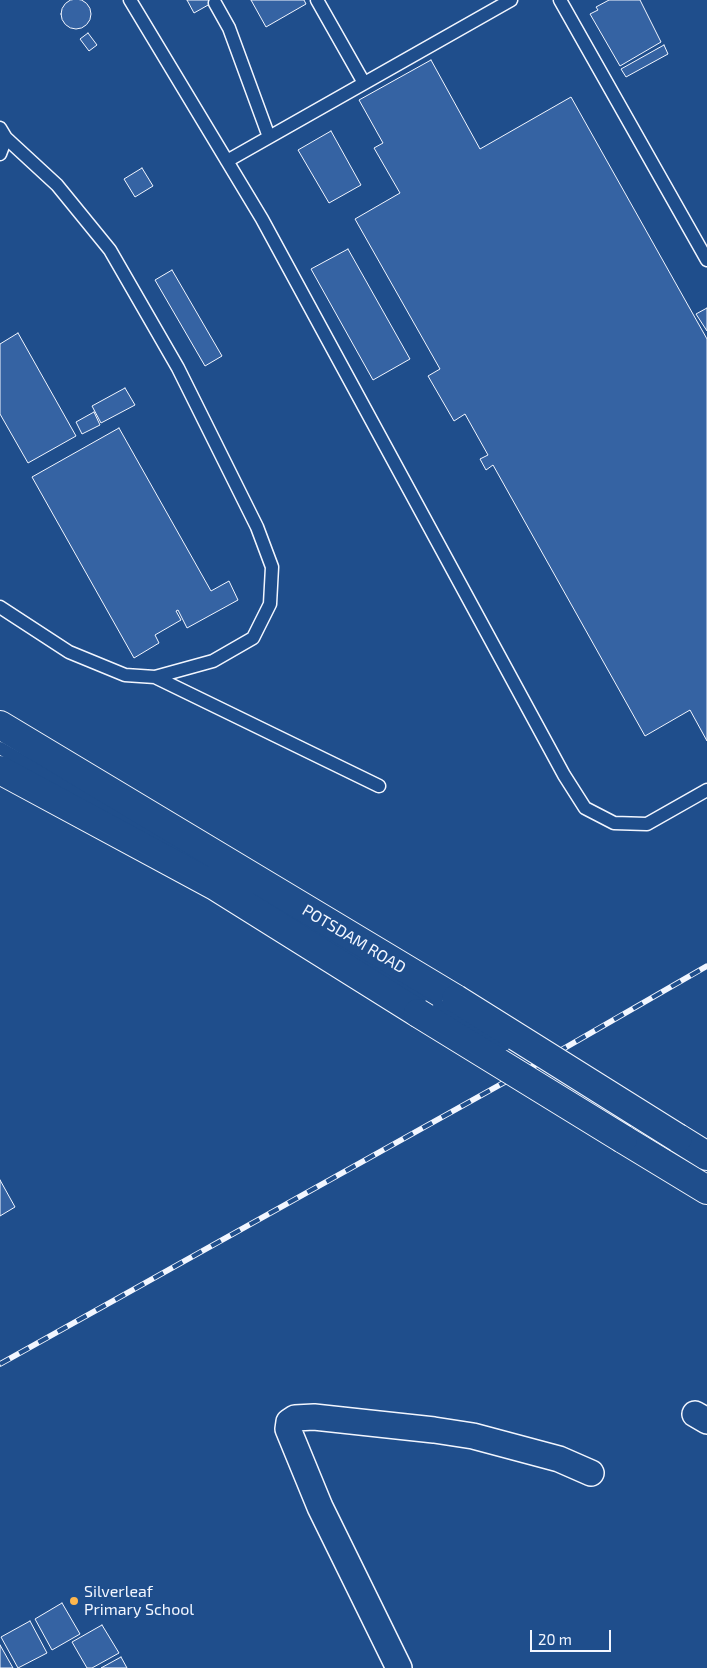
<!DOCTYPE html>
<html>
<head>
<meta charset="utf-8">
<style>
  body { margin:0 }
  #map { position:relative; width:707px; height:1668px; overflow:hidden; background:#1f4e8c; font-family:"Exo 2",sans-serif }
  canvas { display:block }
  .scale { position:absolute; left:530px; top:1630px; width:81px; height:22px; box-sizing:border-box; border:2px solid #f2f6ff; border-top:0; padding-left:6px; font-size:15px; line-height:18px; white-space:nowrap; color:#f2f6ff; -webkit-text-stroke:4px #1f4e8c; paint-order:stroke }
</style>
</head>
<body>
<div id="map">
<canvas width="707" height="1668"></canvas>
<div class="scale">20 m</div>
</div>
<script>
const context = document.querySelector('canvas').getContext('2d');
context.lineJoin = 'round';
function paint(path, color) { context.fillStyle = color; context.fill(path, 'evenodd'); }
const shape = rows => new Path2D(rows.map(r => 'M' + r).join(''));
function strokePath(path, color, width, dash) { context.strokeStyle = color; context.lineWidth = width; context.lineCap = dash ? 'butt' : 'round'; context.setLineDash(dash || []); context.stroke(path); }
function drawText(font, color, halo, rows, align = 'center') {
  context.font = font + ' "Exo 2",sans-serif'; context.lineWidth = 4; context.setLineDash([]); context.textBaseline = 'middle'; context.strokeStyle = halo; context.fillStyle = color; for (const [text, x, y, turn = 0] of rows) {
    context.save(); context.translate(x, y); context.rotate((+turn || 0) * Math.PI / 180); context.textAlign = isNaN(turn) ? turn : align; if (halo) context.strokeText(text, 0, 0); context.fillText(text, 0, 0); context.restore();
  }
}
const building = shape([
  '61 14a15 15 0 1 1 30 0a15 15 0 1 1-30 0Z',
  [187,0,217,0,194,13,187,0],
  [251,0,304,0,306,4,266,27,251,0],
  [609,0,640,0,661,42,620,66,590,14,598,10,596,7,609,0],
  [88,33,97,45,89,51,80,39,88,33],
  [664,45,668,54,626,77,621,69,664,45],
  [431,60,480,149,571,97,707,339,707,741,690,710,645,736,493,465,486,470,480,459,488,455,465,414,454,421,428,376,440,369,355,219,400,193,374,148,383,143,359,100,431,60],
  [331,131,361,185,329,203,298,150,331,131],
  [142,168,153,186,135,197,124,179,142,168],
  [348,249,410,359,373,380,311,269,348,249],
  [172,270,222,356,205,366,155,280,172,270],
  [707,308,707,331,696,314,707,308],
  [18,333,76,436,28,463,0,414,0,344,18,333],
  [125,388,135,405,101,423,92,406,125,388],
  [94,412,100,425,82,434,76,422,94,412],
  [119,428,211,591,229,581,238,600,187,628,178,610,176,611,181,620,155,635,159,643,134,658,32,477,119,428],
  [0,1180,15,1207,0,1216,0,1180],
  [62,1603,80,1634,52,1650,35,1619,62,1603],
  [30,1621,47,1653,18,1668,1,1637,30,1621],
  [102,1625,119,1653,92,1668,87,1668,72,1642,102,1625],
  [0,1645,13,1668,0,1668,0,1645],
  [121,1657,127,1668,101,1668,121,1657]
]);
const lane = shape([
  [130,0,262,219,564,775,585,808,614,823,647,824,707,790],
  [317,0,364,83],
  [560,0,707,260],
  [215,3,229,28,269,137],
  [0,128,6,138,0,154],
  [227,161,511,0],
  [0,607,69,652,125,675,155,677,213,661,253,638,270,604,272,567,257,527,178,368,110,250,57,185,6,138],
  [155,677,379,786],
  [0,748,238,884,439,1006]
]);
const street = shape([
  [695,1414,707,1421],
  [399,1668,320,1507,288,1429,289,1422,295,1418,314,1417,434,1430,473,1436,559,1459,591,1473]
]);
const primary = shape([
  [0,725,456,999],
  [0,770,215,886,418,1013],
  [678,1138,707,1156],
  [623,1139,707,1190]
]);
const rail = shape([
  [0,1364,530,1068,707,966]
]);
const laneBridge = shape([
  [439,1006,504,1045]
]);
const primaryBridge = shape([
  [456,999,678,1138],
  [418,1013,623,1139]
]);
const markers = [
  [74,1601,5,"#ffb74d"]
];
const streetNames = [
  ["POTSDAM ROAD",354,939,31]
];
const poiNames = [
  ["Silverleaf",84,1592],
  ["Primary School",84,1610]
];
paint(building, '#3563a3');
strokePath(building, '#f2f6ff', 1);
strokePath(lane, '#f2f6ff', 15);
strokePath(street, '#f2f6ff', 28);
strokePath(primary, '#f2f6ff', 30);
strokePath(lane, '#1f4e8c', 12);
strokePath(street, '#1f4e8c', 25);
strokePath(primary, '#1f4e8c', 28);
strokePath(rail, '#f2f6ff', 5.5);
strokePath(rail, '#1f4e8c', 4, [11]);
strokePath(laneBridge, '#f2f6ff', 15, []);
strokePath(primaryBridge, '#f2f6ff', 30, []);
strokePath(laneBridge, '#1f4e8c', 12);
strokePath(primaryBridge, '#1f4e8c', 28);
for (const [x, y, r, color] of markers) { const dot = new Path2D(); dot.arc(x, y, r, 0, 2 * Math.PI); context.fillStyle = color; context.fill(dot); strokePath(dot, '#1f4e8c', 2); }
drawText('16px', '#f2f6ff', '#1f4e8c', streetNames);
drawText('16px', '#f2f6ff', '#1f4e8c', poiNames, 'left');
</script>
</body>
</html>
